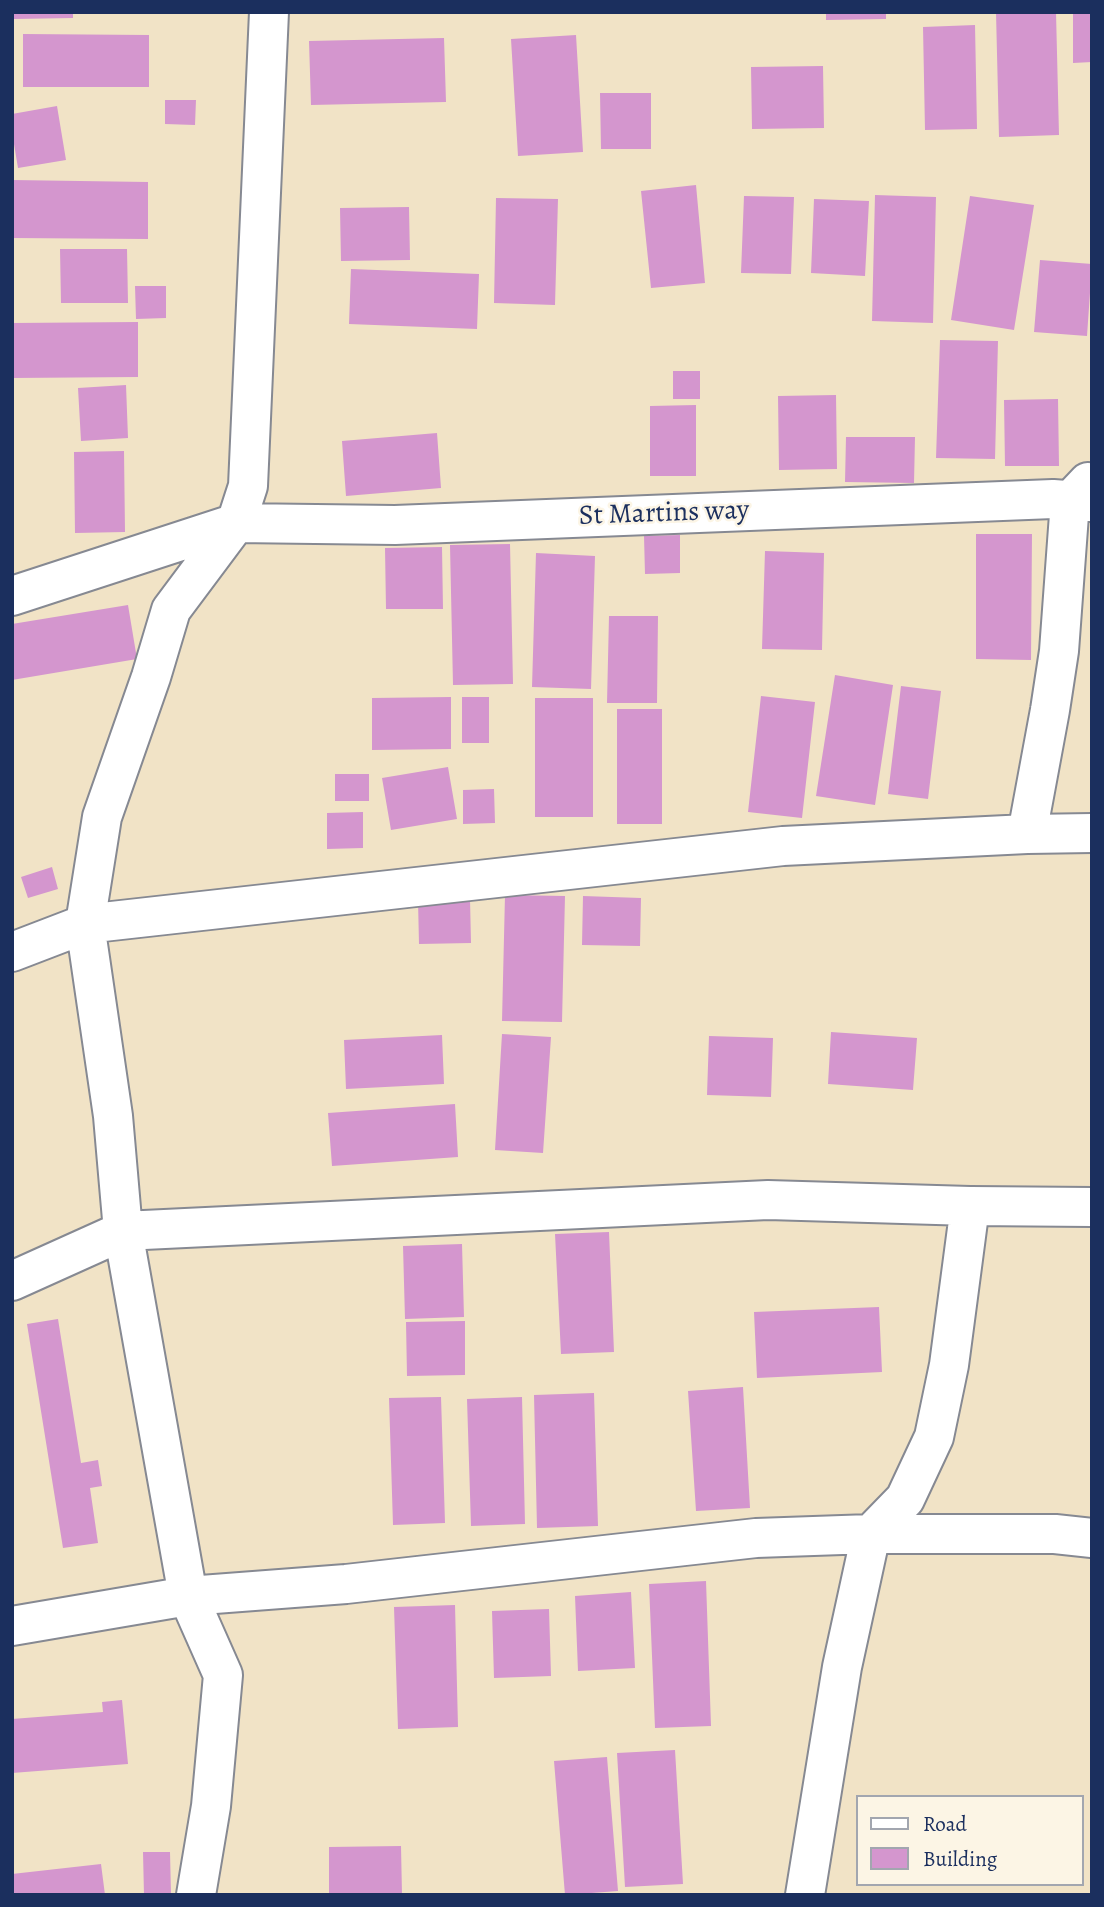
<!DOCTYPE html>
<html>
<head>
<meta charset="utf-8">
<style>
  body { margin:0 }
  #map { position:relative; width:1104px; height:1907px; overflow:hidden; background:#f1e3c6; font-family:Alegreya,serif }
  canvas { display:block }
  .frame { position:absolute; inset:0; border:14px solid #1b2f5e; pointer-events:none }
  .legend { position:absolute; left:856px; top:1795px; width:228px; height:91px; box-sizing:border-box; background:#fcf5e5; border:2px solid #a2a6af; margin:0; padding:9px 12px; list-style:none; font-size:21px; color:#1b2f5e }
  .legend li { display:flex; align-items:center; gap:14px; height:35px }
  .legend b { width:35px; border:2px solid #a2a6af }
</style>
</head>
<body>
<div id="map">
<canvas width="1104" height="1907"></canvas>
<div class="frame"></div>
<ul class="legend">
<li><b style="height:9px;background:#fff"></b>Road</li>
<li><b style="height:19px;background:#d496ce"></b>Building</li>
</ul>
</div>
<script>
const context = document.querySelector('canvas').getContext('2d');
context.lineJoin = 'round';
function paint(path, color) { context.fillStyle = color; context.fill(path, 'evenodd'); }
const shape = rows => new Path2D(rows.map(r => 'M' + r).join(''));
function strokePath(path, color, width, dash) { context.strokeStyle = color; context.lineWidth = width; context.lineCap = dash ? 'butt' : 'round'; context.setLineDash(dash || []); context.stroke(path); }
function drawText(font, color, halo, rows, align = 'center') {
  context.font = font + ' Alegreya,serif'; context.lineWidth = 5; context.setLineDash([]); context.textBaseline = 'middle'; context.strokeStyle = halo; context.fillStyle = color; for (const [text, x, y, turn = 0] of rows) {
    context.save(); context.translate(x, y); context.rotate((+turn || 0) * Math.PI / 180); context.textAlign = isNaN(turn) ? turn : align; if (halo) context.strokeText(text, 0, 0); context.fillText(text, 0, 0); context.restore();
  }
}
const building = shape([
  [14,12,73,12,73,18,14,19],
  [826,12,886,12,886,19,826,20],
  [996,12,1056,12,1059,135,999,137],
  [1073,12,1092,12,1092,62,1073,63],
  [975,25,977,129,925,130,923,27],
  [23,34,149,35,149,87,23,87],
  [576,35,583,152,518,156,511,39],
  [444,38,446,102,311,105,309,41],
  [823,66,824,128,752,129,751,67],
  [600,93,651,93,651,149,601,149],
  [165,100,196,100,195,125,165,124],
  [57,106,66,160,18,168,12,132,12,114],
  [12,180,148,182,148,239,12,238],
  [696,185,705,283,651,288,641,191],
  [875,195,936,197,933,323,872,321],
  [744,196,794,197,791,274,741,273],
  [970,196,1034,205,1014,330,951,320],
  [496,198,558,199,555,305,494,303],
  [814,199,869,201,865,276,811,273],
  [409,207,410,260,341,261,340,208],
  [60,249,127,249,128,303,61,303],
  [1040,260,1092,264,1087,336,1034,332],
  [351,269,479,274,477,329,349,324],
  [135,286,166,286,166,318,136,319],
  [138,322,138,377,12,378,12,323],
  [940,340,998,341,995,459,936,458],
  [673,371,700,371,700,399,673,399],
  [126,385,128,438,81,441,78,388],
  [836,395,837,469,779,470,778,396],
  [1058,399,1059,466,1005,466,1004,400],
  [696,405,696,476,650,476,650,406],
  [437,433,441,488,346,496,342,441],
  [846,437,915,437,914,483,845,482],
  [124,451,125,532,75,533,74,452],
  [976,534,1032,534,1031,660,976,659],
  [680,535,680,573,645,574,644,536],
  [510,544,513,684,453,685,450,545],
  [442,547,443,609,386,609,385,548],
  [765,551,824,553,822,650,762,649],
  [536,553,595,556,591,689,532,687],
  [128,605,137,659,12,680,12,624],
  [609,616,658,616,657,703,607,703],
  [835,675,893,685,875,805,816,796],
  [901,686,941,691,928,799,888,794],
  [761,696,815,702,802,818,748,812],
  [451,697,451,749,372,750,372,698],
  [462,697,489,697,489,743,462,743],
  [535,698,593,698,593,817,535,817],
  [617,709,662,709,662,824,617,824],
  [448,767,457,819,391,830,382,778],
  [335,774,369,774,369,801,335,801],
  [494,789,495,823,463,824,463,790],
  [363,812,363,848,327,849,327,813],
  [52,867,58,889,28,898,21,877],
  [505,895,565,896,562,1022,502,1021],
  [583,896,641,898,640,946,582,945],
  [470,899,471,943,419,944,418,900],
  [831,1032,917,1038,913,1090,828,1084],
  [502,1034,551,1037,543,1153,495,1150],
  [442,1035,444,1084,346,1089,344,1040],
  [709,1036,773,1038,771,1097,707,1095],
  [455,1104,458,1157,332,1166,328,1113],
  [609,1232,614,1352,561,1354,555,1234],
  [462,1244,464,1317,405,1319,403,1246],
  [879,1307,882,1372,757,1378,754,1312],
  [58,1319,81,1463,98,1460,102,1486,90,1488,98,1543,63,1548,27,1324],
  [465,1321,465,1375,407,1376,406,1322],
  [743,1387,750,1508,696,1511,688,1391],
  [594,1393,598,1526,537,1528,534,1395],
  [441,1397,445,1523,393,1525,389,1398],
  [522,1397,525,1524,471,1526,467,1399],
  [706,1581,711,1726,655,1728,649,1584],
  [631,1592,635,1668,578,1671,575,1596],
  [455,1605,458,1727,398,1729,394,1607],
  [549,1609,551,1676,494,1678,492,1611],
  [122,1700,128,1764,12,1773,12,1719,103,1712,102,1702],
  [675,1750,683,1884,625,1887,617,1753],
  [607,1757,618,1891,565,1895,554,1761],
  [401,1846,402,1895,329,1895,329,1847],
  [143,1852,170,1852,171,1895,144,1895],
  [101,1864,105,1895,12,1895,12,1874]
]);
const minor = shape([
  [12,596,236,523,395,525,1053,499,1092,502],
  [1027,834,1050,710,1059,651,1070,501,1088,482],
  [12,952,85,924,783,846,1027,834,1092,833],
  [12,1281,123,1231,768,1200,970,1206,1092,1207],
  [12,1626,188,1596,346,1584,756,1538,871,1534,1055,1534,1092,1538],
  [196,1895,211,1806,223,1675,188,1596,123,1231,113,1116,85,924,102,817,151,677,171,610,236,523,248,486,269,12],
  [805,1895,842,1667,871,1534,905,1499,934,1437,949,1365,970,1206]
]);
const streetNames = [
  ["St Martins way",664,514,-2]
];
paint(building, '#d496ce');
strokePath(minor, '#868992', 42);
strokePath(minor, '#fff', 38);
drawText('28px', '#1b2f5e', '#fcf5e5', streetNames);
</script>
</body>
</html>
